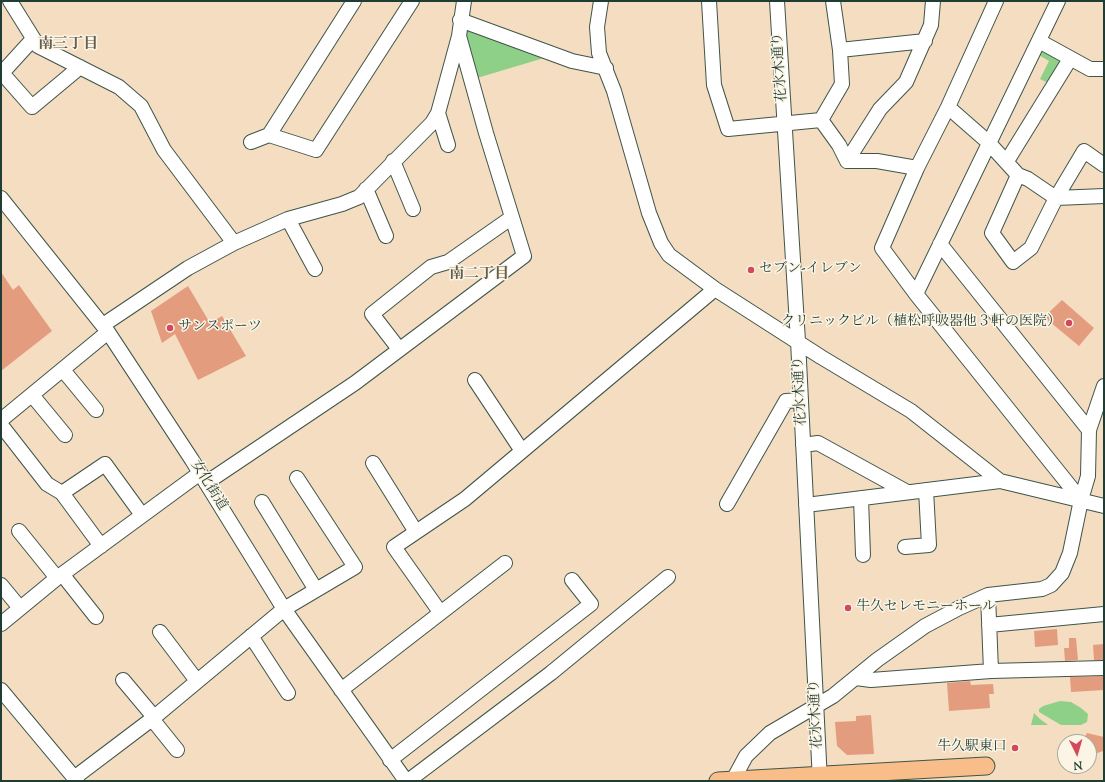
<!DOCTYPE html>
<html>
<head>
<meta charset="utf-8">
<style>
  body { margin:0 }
  #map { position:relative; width:1105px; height:782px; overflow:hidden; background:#f5ddc1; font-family:"Sorts Mill Goudy",serif }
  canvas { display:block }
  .frame { position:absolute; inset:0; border:2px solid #1f3d34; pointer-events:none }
  .north { position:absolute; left:1057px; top:734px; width:40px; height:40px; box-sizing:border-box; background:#fcf5e5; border:1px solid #a4ab9e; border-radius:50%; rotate:175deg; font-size:11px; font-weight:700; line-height:16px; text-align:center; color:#1f3d34 }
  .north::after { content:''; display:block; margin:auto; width:14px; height:18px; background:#d1495b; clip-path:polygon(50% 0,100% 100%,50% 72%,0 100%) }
</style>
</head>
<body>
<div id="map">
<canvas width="1105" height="782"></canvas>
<div class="frame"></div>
<div class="north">N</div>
</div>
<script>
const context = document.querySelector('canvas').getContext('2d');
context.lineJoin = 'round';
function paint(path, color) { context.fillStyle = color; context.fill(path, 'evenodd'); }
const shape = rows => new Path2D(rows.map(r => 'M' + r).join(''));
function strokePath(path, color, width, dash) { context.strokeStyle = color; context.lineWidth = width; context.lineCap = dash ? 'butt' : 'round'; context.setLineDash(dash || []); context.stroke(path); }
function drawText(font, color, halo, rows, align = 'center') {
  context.font = font + ' "Sorts Mill Goudy","Noto Serif JP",serif'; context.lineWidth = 3; context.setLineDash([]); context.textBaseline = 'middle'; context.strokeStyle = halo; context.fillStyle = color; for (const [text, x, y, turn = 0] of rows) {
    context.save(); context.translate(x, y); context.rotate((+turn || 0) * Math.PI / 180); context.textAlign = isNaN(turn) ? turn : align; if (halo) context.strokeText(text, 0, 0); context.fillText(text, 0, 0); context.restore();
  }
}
const green = shape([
  [471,27,544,58,477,78,463,32],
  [1040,51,1063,60,1052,85,1040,79,1049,61,1037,54],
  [1060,701,1071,702,1081,708,1088,714,1087,722,1081,725,1061,725,1039,712,1039,709,1043,706],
  [1034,713,1040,719,1048,725,1031,725]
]);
const building = shape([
  [1,272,13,290,19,285,52,331,1,371],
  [188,286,210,323,222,316,246,356,198,380,175,334,162,343,151,311],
  [1062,300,1094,328,1079,346,1044,317],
  [1057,629,1058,645,1035,647,1034,631],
  [1069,638,1076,638,1078,660,1065,661,1064,648,1069,648],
  [1104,644,1104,660,1094,660,1093,645],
  [1104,676,1104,690,1071,692,1070,677],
  [970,681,971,685,993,684,994,694,989,694,990,708,949,711,947,683],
  [871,715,874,754,847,755,837,746,835,722,856,721,856,716],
  [1087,733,1104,737,1103,751,1089,756,1089,742,1082,742]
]);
const minor = shape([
  [10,1,38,46,119,87,141,106,164,150,234,243],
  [354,1,269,135,316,150,412,1],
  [601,1,597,27,599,53,614,91,649,213,661,243,669,255,715,289,821,357,911,411,1000,481,1104,506],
  [709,1,714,85,728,129,821,120],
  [777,1,798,341,820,781],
  [996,1,948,107,917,168,882,248,916,294,1081,500],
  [460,20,572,61,606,68],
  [33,39,2,73,32,107,80,67],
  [1039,41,1090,69,1104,69],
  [840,50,925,41],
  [948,107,988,142,1018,175,1028,179,1056,198,1104,196],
  [438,113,448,145],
  [821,120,842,84,840,50,833,1],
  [821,120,839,145,847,161,877,161,917,168],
  [251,142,269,135],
  [393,161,413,209],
  [847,161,880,109,906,82,931,25,933,1],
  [1007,161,1070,59],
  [1018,175,992,233,1013,262,1031,248,1056,198,1084,151,1104,165],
  [366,189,386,236],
  [1,198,108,332,192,460,284,609,406,781],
  [288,219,315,269],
  [940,244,1089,430],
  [916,294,1058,1],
  [103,325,188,268,234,243,288,219,342,204,359,197,432,123,438,113,459,36,464,1],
  [399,349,372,314,431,267,448,262,511,218],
  [63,370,96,410],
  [475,380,522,451],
  [32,395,65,435],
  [1,420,108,332],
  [1,425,47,484,62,493],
  [803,445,818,443,907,492],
  [373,463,416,532],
  [206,483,355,383,524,256,486,133,459,36],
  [861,498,863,555],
  [262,502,316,590],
  [727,504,786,401,801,400],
  [806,505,1000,481],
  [19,531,57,578],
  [101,546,62,493,105,464,142,515],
  [905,547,929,545,926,490],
  [62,574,96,617],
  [1,585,20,608],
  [988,595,991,671],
  [440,612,394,547,465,499,715,289],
  [1,624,57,578,200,473],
  [989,625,1104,614],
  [160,632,197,681],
  [251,636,288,693],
  [856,678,871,680,991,671,1104,668],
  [123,680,154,717],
  [1,690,77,781],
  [341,690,505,563],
  [152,719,177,750],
  [390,760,591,604,572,580],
  [74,778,152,719,284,609,355,567,297,478],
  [733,780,746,756,770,733,833,696,877,660,925,626,959,608,988,595,1042,589,1051,585,1062,573,1070,553,1081,500,1088,476,1089,430,1104,386],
  [408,781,551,673,668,577]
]);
const major = shape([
  [718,781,986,766]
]);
const markers = [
  [751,270,4,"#d1495b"],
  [1069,323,4,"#d1495b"],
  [170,328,4,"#d1495b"],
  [848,608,4,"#d1495b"],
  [1015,748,4,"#d1495b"]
];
const streetNames = [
  ["花水木通り",781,67,-94],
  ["花水木通り",801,391,-93],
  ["女化街道",208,486,58],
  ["花水木通り",817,714,-93]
];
const poiNames = [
  ["セブン-イレブン",759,270],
  ["クリニックビル（植松呼吸器他３軒の医院）",1061,323,"right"],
  ["サンスポーツ",178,328],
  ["牛久セレモニーホール",856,608],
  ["牛久駅東口",1007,748,"right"]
];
const neighbourhoodNames = [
  ["南三丁目",68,45],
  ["南二丁目",479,275]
];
paint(green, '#8ed088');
paint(building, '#e49c7f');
strokePath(minor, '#3f5549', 16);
strokePath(major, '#3f5549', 19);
strokePath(minor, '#fff', 14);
strokePath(major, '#f8bd88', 17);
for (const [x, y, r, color] of markers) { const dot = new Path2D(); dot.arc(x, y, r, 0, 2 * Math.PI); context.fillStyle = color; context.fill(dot); strokePath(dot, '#fcf5e5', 1.5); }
drawText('14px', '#1f3d34', '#fcf5e5', streetNames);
drawText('14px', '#1f3d34', '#fcf5e5', poiNames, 'left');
drawText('bold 15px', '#645e4e', '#fcf5e5', neighbourhoodNames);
</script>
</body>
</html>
